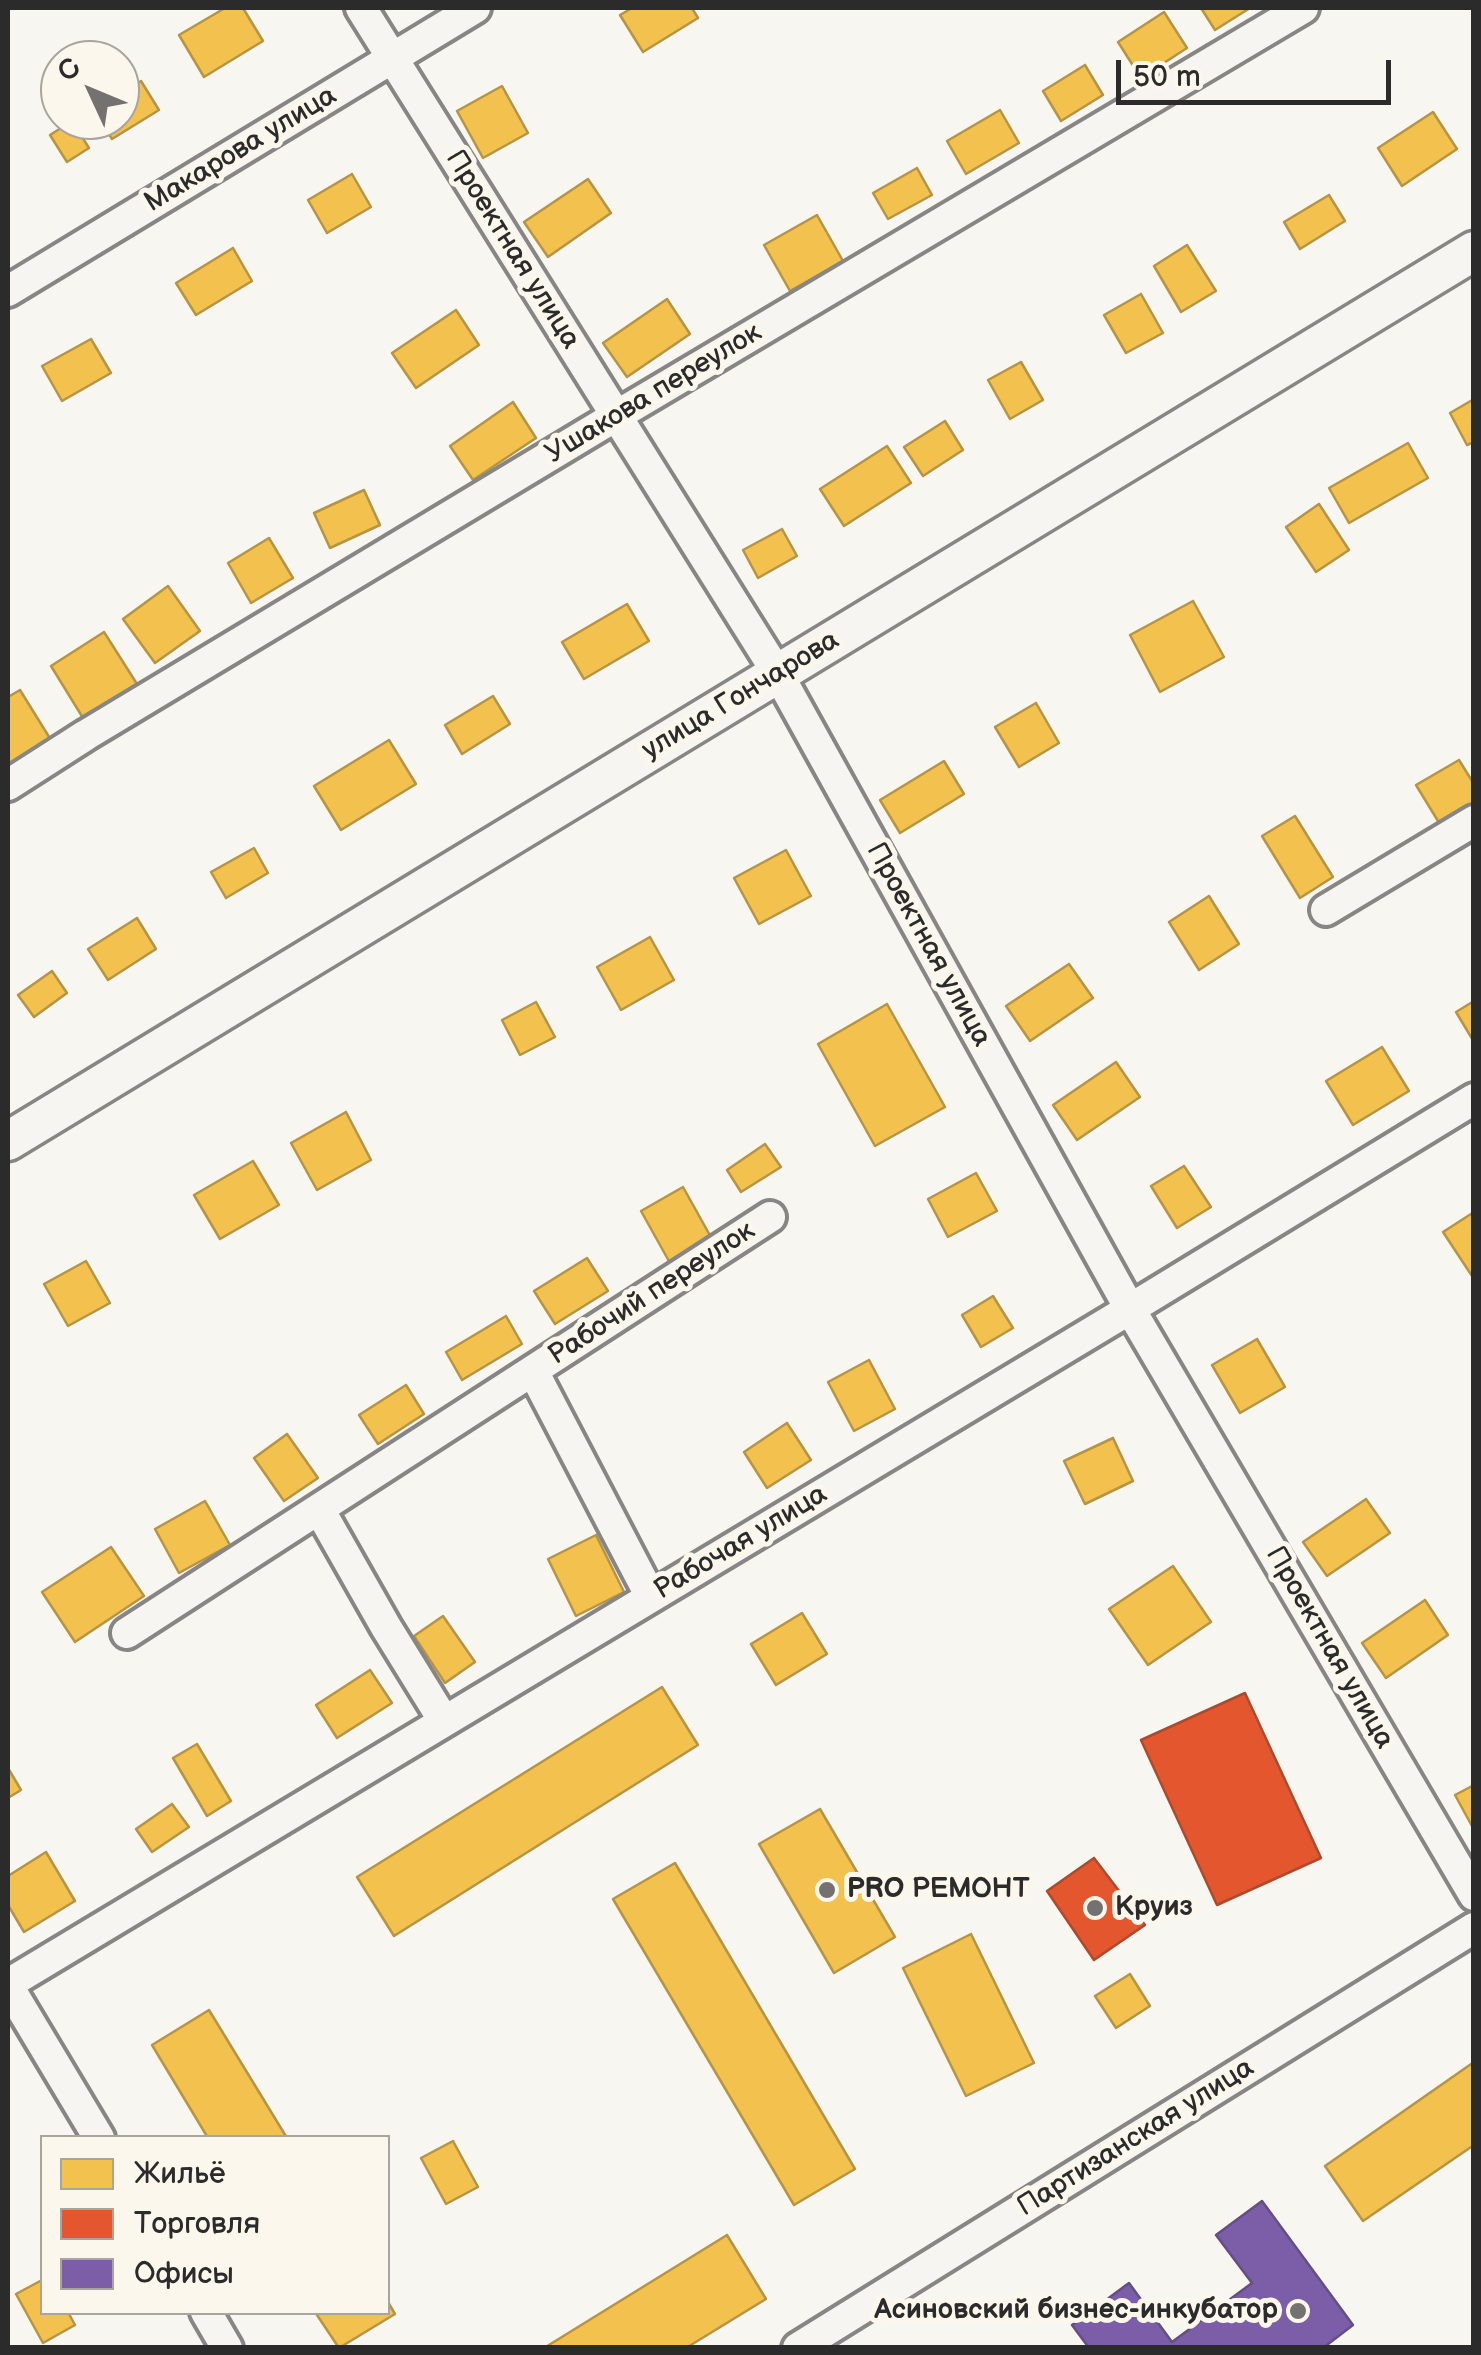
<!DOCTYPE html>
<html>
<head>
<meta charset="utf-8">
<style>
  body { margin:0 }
  #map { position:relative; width:1481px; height:2355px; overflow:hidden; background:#f8f6f0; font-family:"Balsamiq Sans",sans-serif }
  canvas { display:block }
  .frame { position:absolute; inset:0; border:10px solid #2b2b2b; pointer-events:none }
  .legend { position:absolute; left:40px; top:2135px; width:350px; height:180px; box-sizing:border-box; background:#fbf7ec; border:2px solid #a8a59f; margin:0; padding:12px 18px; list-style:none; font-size:30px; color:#2b2b2b }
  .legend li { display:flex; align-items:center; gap:20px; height:50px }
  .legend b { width:50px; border:2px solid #a8a59f }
  .north { position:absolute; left:40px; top:40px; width:100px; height:100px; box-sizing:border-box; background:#fbf7ec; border:2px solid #a8a59f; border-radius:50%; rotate:314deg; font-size:28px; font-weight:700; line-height:40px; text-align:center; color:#2b2b2b }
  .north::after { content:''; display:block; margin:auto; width:35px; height:45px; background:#737270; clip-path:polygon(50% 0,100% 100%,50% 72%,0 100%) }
  .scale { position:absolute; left:1116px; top:60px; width:275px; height:45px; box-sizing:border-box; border:5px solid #2b2b2b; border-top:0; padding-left:12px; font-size:30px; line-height:35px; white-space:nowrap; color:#2b2b2b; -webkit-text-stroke:8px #fbf7ec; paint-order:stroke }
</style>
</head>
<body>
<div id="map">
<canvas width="1481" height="2355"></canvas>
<div class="frame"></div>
<ul class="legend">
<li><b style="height:28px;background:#f2c14e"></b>Жильё</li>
<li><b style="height:28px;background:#e4572e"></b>Торговля</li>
<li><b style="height:28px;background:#7b5ea7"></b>Офисы</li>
</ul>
<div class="north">С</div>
<div class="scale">50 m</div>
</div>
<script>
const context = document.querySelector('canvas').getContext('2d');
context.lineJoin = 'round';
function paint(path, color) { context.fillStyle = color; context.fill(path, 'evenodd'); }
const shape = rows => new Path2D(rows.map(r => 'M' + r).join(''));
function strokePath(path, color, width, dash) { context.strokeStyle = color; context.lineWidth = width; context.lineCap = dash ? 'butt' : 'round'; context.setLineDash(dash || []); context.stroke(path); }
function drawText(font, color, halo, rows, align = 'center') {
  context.font = font + ' "Balsamiq Sans",sans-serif'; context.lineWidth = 10; context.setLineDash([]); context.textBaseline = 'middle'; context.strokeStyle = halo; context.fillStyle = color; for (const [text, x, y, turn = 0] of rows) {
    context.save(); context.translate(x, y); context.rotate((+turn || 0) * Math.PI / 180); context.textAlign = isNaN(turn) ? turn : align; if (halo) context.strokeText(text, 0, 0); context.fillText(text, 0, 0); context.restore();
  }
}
const homes = shape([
  [225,8,243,8,263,41,204,77,179,35,225,8],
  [632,8,692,8,698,18,643,52,620,15,632,8],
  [1201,8,1250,8,1215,30,1201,8],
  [1164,12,1187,48,1141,78,1118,42,1164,12],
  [1085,65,1103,95,1061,121,1043,91,1085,65],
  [141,81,159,110,112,139,100,120,120,120,120,94,141,81],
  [502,86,528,133,483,158,457,111,502,86],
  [1000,110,1019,143,966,174,947,141,1000,110],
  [1433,112,1457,149,1402,186,1378,148,1433,112],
  [72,121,89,148,67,162,50,135,72,121],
  [917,168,932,195,888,219,873,193,917,168],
  [352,174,371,207,327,233,308,200,352,174],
  [588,179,611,213,548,257,524,222,588,179],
  [1329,195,1345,221,1300,249,1284,222,1329,195],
  [817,215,843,261,790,291,764,245,817,215],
  [1187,245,1216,291,1181,312,1154,266,1187,245],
  [233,248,252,281,196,315,176,283,233,248],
  [1141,294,1163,333,1126,353,1104,315,1141,294],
  [667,299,690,334,627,377,603,343,667,299],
  [456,310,479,345,416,388,392,353,456,310],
  [91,339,111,373,62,401,42,366,91,339],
  [1021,362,1043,400,1010,419,988,380,1021,362],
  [1474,399,1474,442,1467,445,1450,413,1474,399],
  [513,402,536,438,473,480,450,446,513,402],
  [945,421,963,450,923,476,904,447,945,421],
  [1408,443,1428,478,1349,523,1329,488,1408,443],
  [887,446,911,483,844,526,820,489,887,446],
  [364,490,380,525,330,548,314,513,364,490],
  [1319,504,1349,550,1316,572,1286,527,1319,504],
  [782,529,797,556,758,578,743,550,782,529],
  [269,538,293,578,251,603,228,563,269,538],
  [168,586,200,631,155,663,123,619,168,586],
  [1193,601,1224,657,1160,692,1130,635,1193,601],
  [627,604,649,641,584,679,562,642,627,604],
  [104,632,137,684,83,718,51,666,104,632],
  [20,690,51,740,8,767,8,697,20,690],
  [493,696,510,724,462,754,445,725,493,696],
  [1036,703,1059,743,1019,767,995,727,1036,703],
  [389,740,416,784,341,830,314,786,389,740],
  [1459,760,1474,784,1474,805,1441,826,1416,785,1459,760],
  [944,761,964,794,900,833,880,800,944,761],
  [1295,816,1333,877,1300,898,1262,836,1295,816],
  [254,848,268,873,226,898,211,872,254,848],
  [786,850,811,896,759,924,734,878,786,850],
  [1209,896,1239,944,1199,970,1169,922,1209,896],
  [137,918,156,949,108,980,88,949,137,918],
  [650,937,674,980,621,1010,597,967,650,937],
  [1069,964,1093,998,1030,1041,1006,1006,1069,964],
  [52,971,67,993,34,1017,18,995,52,971],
  [1474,1001,1474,1042,1456,1012,1474,1001],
  [536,1002,555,1037,520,1055,502,1020,536,1002],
  [887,1004,945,1107,875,1146,818,1044,887,1004],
  [1382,1047,1409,1091,1353,1125,1326,1081,1382,1047],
  [1116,1062,1140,1097,1077,1140,1053,1105,1116,1062],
  [346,1112,371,1160,317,1190,291,1143,346,1112],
  [765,1144,781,1167,741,1192,727,1170,765,1144],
  [253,1161,279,1205,220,1239,194,1195,253,1161],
  [1184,1166,1211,1207,1177,1228,1151,1186,1184,1166],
  [976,1173,997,1211,948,1237,928,1199,976,1173],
  [683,1187,712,1239,670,1263,641,1211,683,1187],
  [1474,1212,1474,1279,1443,1232,1474,1212],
  [587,1258,608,1291,555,1324,534,1291,587,1258],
  [86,1261,110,1303,68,1326,44,1284,86,1261],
  [993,1296,1013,1328,981,1347,962,1315,993,1296],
  [506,1316,522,1344,462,1380,446,1352,506,1316],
  [1257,1339,1285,1387,1240,1413,1212,1365,1257,1339],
  [869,1360,895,1409,854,1431,828,1382,869,1360],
  [406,1385,424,1414,378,1444,359,1415,406,1385],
  [787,1423,811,1460,767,1488,744,1452,787,1423],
  [287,1434,318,1478,284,1501,254,1458,287,1434],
  [1113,1438,1133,1481,1085,1504,1064,1461,1113,1438],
  [1366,1499,1390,1533,1327,1576,1303,1542,1366,1499],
  [205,1501,230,1545,179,1573,155,1529,205,1501],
  [596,1535,624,1592,576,1616,548,1559,596,1535],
  [111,1547,144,1596,75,1642,42,1592,111,1547],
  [1173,1566,1211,1622,1148,1665,1109,1609,1173,1566],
  [1425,1600,1448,1635,1386,1678,1362,1643,1425,1600],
  [802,1613,827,1654,776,1685,751,1644,802,1613],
  [443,1616,475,1662,445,1683,414,1636,443,1616],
  [370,1670,392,1703,337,1738,316,1705,370,1670],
  [662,1687,698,1745,394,1936,357,1877,662,1687],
  [197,1744,231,1801,207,1816,173,1758,197,1744],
  [8,1768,21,1790,8,1798,8,1768],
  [1474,1785,1474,1828,1473,1828,1455,1795,1474,1785],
  [172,1804,189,1827,152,1852,136,1829,172,1804],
  [820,1809,895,1937,834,1973,759,1844,820,1809],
  [46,1852,75,1901,24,1932,8,1905,8,1876,46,1852],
  [675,1863,855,2169,794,2205,613,1899,675,1863],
  [971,1934,1034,2063,966,2096,903,1968,971,1934],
  [1130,1974,1150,2006,1116,2028,1095,1996,1130,1974],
  [209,2010,287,2138,208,2138,152,2045,209,2010],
  [1474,2062,1474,2145,1363,2221,1325,2166,1474,2062],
  [453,2141,478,2187,446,2204,421,2158,453,2141],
  [727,2235,766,2299,686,2348,544,2348,727,2235],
  [42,2280,42,2312,68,2312,75,2325,43,2343,16,2294,42,2280],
  [388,2302,395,2314,339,2348,315,2312,388,2312,388,2302]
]);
const shops = shape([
  [1245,1693,1321,1858,1217,1905,1141,1740,1245,1693],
  [1094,1858,1145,1925,1094,1960,1047,1891,1094,1858]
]);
const offices = shape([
  [1262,2201,1353,2325,1323,2348,1089,2348,1072,2325,1129,2283,1172,2342,1252,2283,1216,2235,1262,2201]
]);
const minor = shape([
  [361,8,778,674,1130,1309,1474,1895],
  [8,291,475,8],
  [8,785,86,735,616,416,1303,8],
  [1326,910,1474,821],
  [533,1371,651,1597],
  [319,1509,386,1627,444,1721],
  [127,1633,770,1217],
  [8,1984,1130,1309,1474,1099],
  [8,1986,99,2138],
  [206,2312,227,2348],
  [798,2348,1474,1928]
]);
const tertiary = shape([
  [8,1141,1474,251]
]);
const markers = [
  [827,1890,10,"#737270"],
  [1095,1908,10,"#737270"],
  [1298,2311,10,"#737270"]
];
const streetNames = [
  ["Макарова улица",241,150,-31],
  ["Проектная улица",512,250,58],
  ["Ушакова переулок",654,394,-31],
  ["улица Гончарова",741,696,-31],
  ["Проектная улица",928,945,61],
  ["Рабочий переулок",652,1294,-33],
  ["Рабочая улица",741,1543,-31],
  ["Проектная улица",1329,1648,60],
  ["Партизанская улица",1136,2138,-32]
];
const poiNames = [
  ["PRO РЕМОНТ",847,1890],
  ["Круиз",1115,1908],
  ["Асиновский бизнес-инкубатор",1278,2311,"right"]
];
paint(homes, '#f2c14e');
strokePath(homes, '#b69444', 2.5);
paint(shops, '#e4572e');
strokePath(shops, '#ac4a2d', 2.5);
paint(offices, '#7b5ea7');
strokePath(offices, '#634f82', 2.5);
strokePath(minor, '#878684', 38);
strokePath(tertiary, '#878684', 45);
strokePath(minor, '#f6f5f1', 30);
strokePath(tertiary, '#f6f5f1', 38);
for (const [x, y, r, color] of markers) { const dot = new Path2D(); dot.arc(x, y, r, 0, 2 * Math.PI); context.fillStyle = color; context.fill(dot); strokePath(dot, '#fbf7ec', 4); }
drawText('28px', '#2b2b2b', '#fbf7ec', streetNames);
drawText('bold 28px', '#2b2b2b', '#fbf7ec', poiNames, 'left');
</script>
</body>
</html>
